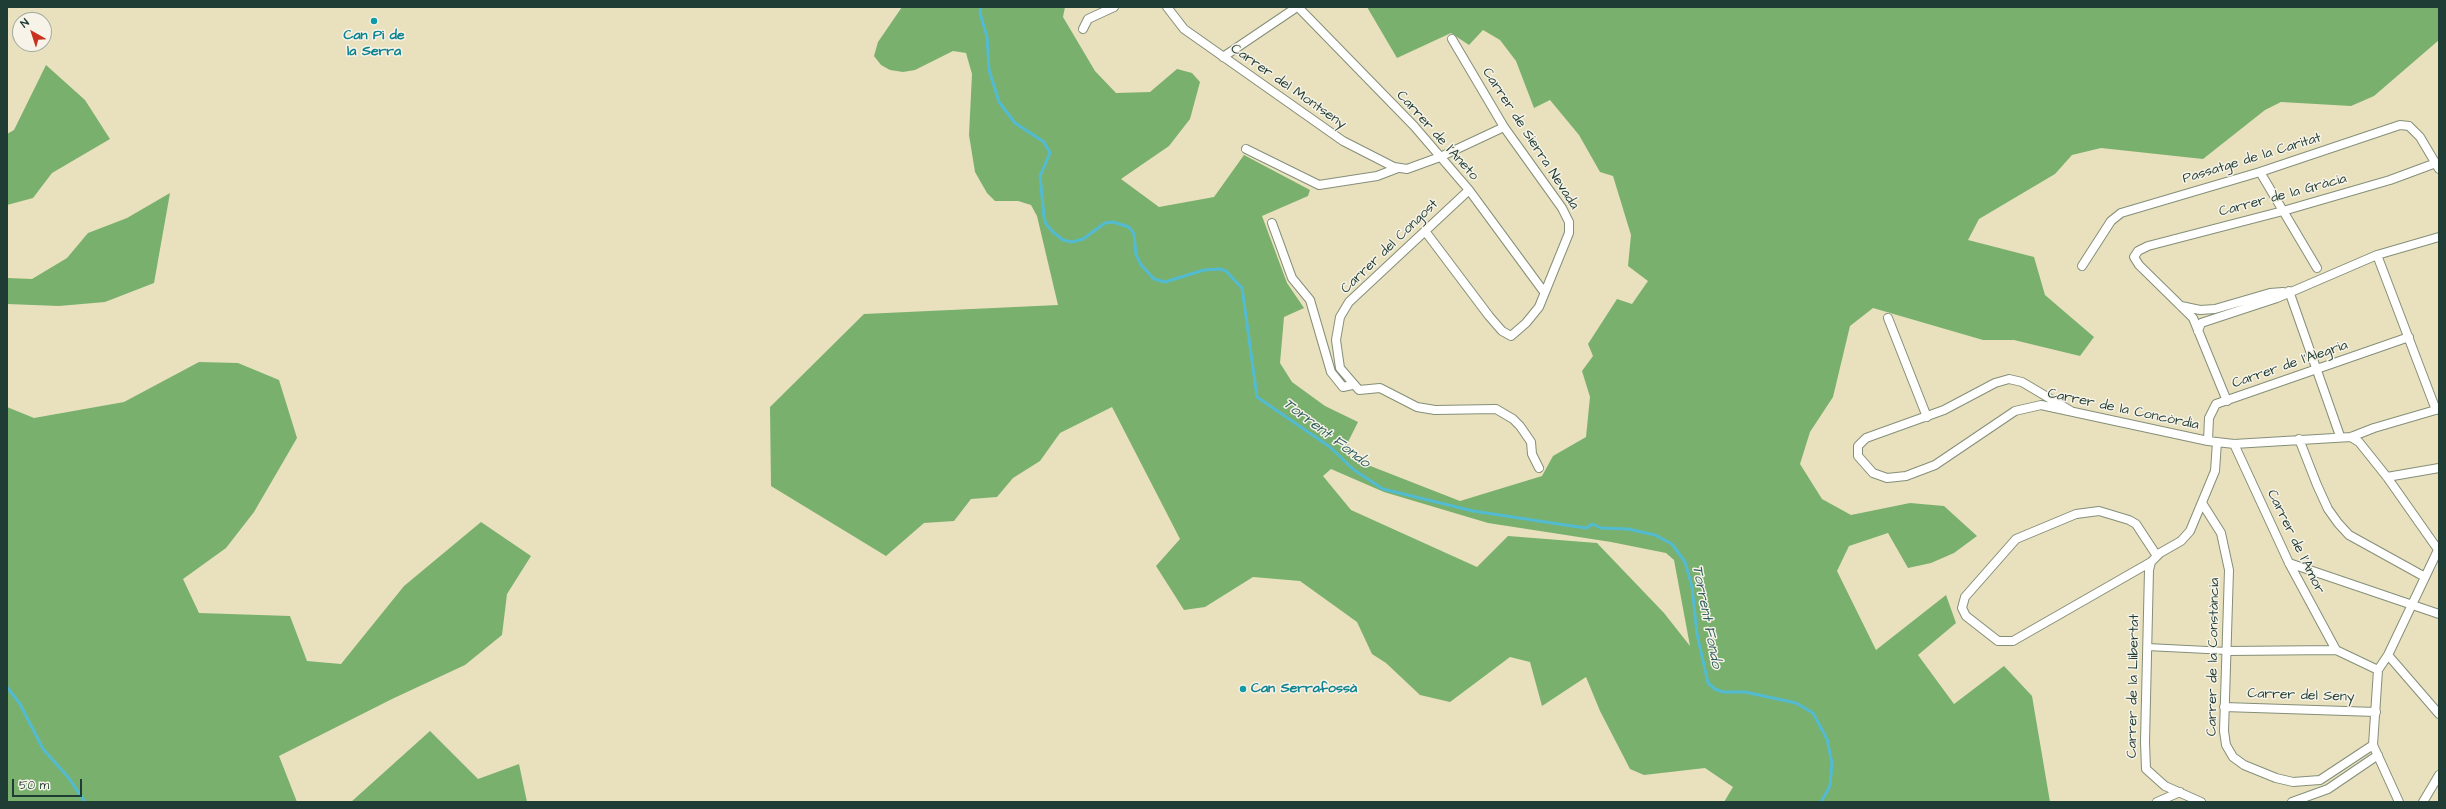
<!DOCTYPE html>
<html>
<head>
<meta charset="utf-8">
<style>
  body { margin:0 }
  #map { position:relative; width:2446px; height:809px; overflow:hidden; background:#e9e1bd; font-family:"Architects Daughter",sans-serif }
  canvas { display:block }
  .frame { position:absolute; inset:0; border:8px solid #1f3d34; pointer-events:none }
  .north { position:absolute; left:12px; top:12px; width:40px; height:40px; box-sizing:border-box; background:#f7f3e8; border:1px solid #a1aaa0; border-radius:50%; rotate:321deg; font-size:11px; font-weight:700; line-height:16px; text-align:center; color:#1f3d34 }
  .north::after { content:''; display:block; margin:auto; width:14px; height:18px; background:#c8321e; clip-path:polygon(50% 0,100% 100%,50% 72%,0 100%) }
  .scale { position:absolute; left:12px; top:779px; width:70px; height:18px; box-sizing:border-box; border:2px solid #1f3d34; border-top:0; padding-left:5px; font-size:12px; line-height:14px; white-space:nowrap; color:#1f3d34; -webkit-text-stroke:3px #f7f3e8; paint-order:stroke }
</style>
</head>
<body>
<div id="map">
<canvas width="2446" height="809"></canvas>
<div class="frame"></div>
<div class="north">N</div>
<div class="scale">50 m</div>
</div>
<script>
const context = document.querySelector('canvas').getContext('2d');
context.lineJoin = 'round';
function paint(path, color) { context.fillStyle = color; context.fill(path, 'evenodd'); }
const shape = rows => new Path2D(rows.map(r => 'M' + r).join(''));
function strokePath(path, color, width, dash) { context.strokeStyle = color; context.lineWidth = width; context.lineCap = dash ? 'butt' : 'round'; context.setLineDash(dash || []); context.stroke(path); }
function drawText(font, color, halo, rows, align = 'center') {
  context.font = font + ' "Architects Daughter",sans-serif'; context.lineWidth = 3; context.setLineDash([]); context.textBaseline = 'middle'; context.strokeStyle = halo; context.fillStyle = color; for (const [text, x, y, turn = 0] of rows) {
    context.save(); context.translate(x, y); context.rotate((+turn || 0) * Math.PI / 180); context.textAlign = isNaN(turn) ? turn : align; if (halo) context.strokeText(text, 0, 0); context.fillText(text, 0, 0); context.restore();
  }
}
const forest = shape([
  [902,7,1065,7,1063,17,1095,71,1116,93,1150,92,1177,69,1192,73,1200,82,1190,119,1169,146,1121,179,1159,207,1214,197,1244,155,1310,190,1308,196,1262,216,1287,283,1304,308,1284,317,1280,363,1292,382,1325,406,1358,422,1348,442,1350,458,1460,501,1542,476,1553,456,1586,437,1590,397,1582,371,1593,356,1588,344,1617,299,1632,304,1648,281,1628,266,1631,235,1613,176,1600,172,1579,135,1550,100,1534,108,1516,61,1500,40,1483,30,1469,45,1451,33,1397,58,1367,7,2439,7,2439,40,2374,96,2351,106,2281,102,2265,110,2203,159,2101,148,2072,155,2055,174,1979,219,1968,240,2034,257,2045,295,2094,337,2080,356,2014,340,1983,340,1873,308,1850,326,1833,397,1810,432,1800,464,1822,499,1851,515,1910,503,1944,506,1977,536,1954,553,1931,563,1908,568,1888,533,1849,546,1837,571,1876,650,1946,595,1956,623,1918,655,1954,704,2004,666,2032,696,2050,802,1724,802,1733,787,1705,768,1644,775,1630,769,1600,711,1586,677,1542,706,1530,662,1510,657,1450,702,1420,695,1386,663,1372,654,1357,622,1300,581,1253,577,1205,607,1184,610,1156,566,1180,539,1112,407,1060,433,1040,461,1013,478,997,497,971,499,954,521,924,523,886,556,771,486,770,407,864,314,1058,305,1037,216,1031,205,1018,201,995,201,987,193,975,172,969,135,972,74,966,53,953,51,915,70,903,72,890,70,881,65,874,56,878,42],
  [1331,469,1384,492,1488,523,1611,542,1666,553,1674,560,1690,646,1664,613,1597,543,1508,536,1477,567,1351,510,1323,476],
  [46,65,85,100,110,139,52,173,33,198,7,205,7,134,14,130],
  [170,193,154,283,105,302,59,306,7,304,7,278,32,279,67,258,88,233,127,218],
  [199,362,238,363,279,380,297,438,254,512,226,548,183,579,199,613,290,616,307,661,341,664,404,586,481,522,531,556,507,594,502,635,465,665,392,699,279,756,297,802,7,802,7,407,34,418,124,402],
  [430,731,478,779,519,764,527,802,351,802]
]);
const stream = shape([
  [981,7,980,13,987,37,989,70,999,102,1015,123,1044,142,1050,153,1040,176,1044,217,1046,224,1053,232,1063,240,1072,242,1083,239,1105,223,1113,222,1129,227,1134,234,1136,255,1142,266,1154,279,1165,282,1204,270,1220,269,1226,271,1242,288,1243,295,1257,397,1330,447,1354,470,1383,489,1473,511,1572,526,1587,528,1592,524,1601,528,1628,529,1655,535,1672,544,1685,562,1692,587,1697,634,1708,683,1715,689,1723,692,1745,692,1796,703,1813,713,1827,739,1832,763,1830,786,1821,802],
  [7,687,20,704,43,749,68,777,85,802]
]);
const pedestrian = shape([
  [2147,647,2227,651]
]);
const minor = shape([
  [1167,7,1184,29,1343,141,1394,167,1407,169,1440,157,1504,127],
  [1298,7,1414,126,1469,190,1544,292],
  [1083,29,1088,19,1114,7],
  [1223,57,1297,7],
  [1246,149,1319,185,1377,176,1398,168],
  [2260,172,2317,268],
  [1469,190,1349,302,1340,317,1336,340,1340,368,1359,390,1380,388,1417,407,1435,410,1496,409,1513,419,1520,426,1531,442,1532,454,1539,468],
  [1272,223,1292,278,1310,300,1331,372,1343,387,1352,385],
  [1425,231,1489,316,1502,331,1511,336,1526,323,1539,307,1569,233,1569,222,1562,208,1504,127,1452,39],
  [2377,255,2436,410],
  [2082,266,2111,221,2121,213,2260,172,2400,125,2409,126,2420,137,2439,169],
  [2289,291,2340,436],
  [2181,306,2200,310,2215,309,2270,293,2283,292],
  [1888,318,1927,417],
  [2198,331,2201,323,2277,298,2377,255,2439,237],
  [2227,401,2193,318,2139,265,2134,257,2138,251,2148,246,2283,211,2390,180,2436,163],
  [2071,411,2022,382,2009,379,1995,383,1944,410,1866,438,1858,446,1858,456,1873,473,1887,478,1906,476,1935,465,2015,411,2041,405,2208,441,2234,444,2351,437,2374,428,2439,409],
  [2351,437,2359,442,2387,477,2439,551],
  [2299,439,2317,485,2328,509,2338,523,2349,535,2425,577],
  [2208,441,2209,418,2216,404,2409,337],
  [2234,444,2289,563,2336,650],
  [2387,477,2439,468],
  [2202,503,2221,533,2229,570,2224,731,2226,745,2233,757,2244,765,2276,778,2293,782,2320,780,2373,745],
  [2157,556,2136,524,2129,520,2099,511,2076,514,2016,539,1965,597,1962,608,1966,616,1998,641,2013,641,2151,562,2160,553,2181,541,2190,531,2215,471,2217,442],
  [2151,562,2149,570,2145,742,2146,769,2165,786,2201,802],
  [2289,563,2439,614],
  [2227,651,2336,650,2378,670],
  [2388,655,2439,714],
  [2224,707,2376,712],
  [2157,802,2180,792],
  [2292,802,2328,789,2378,755],
  [2399,802,2373,745,2378,670,2388,655,2438,550],
  [2423,802,2439,775]
]);
const markers = [
  [374,21,4,"#0f9aa8"],
  [1243,689,4,"#0f9aa8"]
];
const cultureNames = [
  ["Can Pi de",374,36],
  ["la Serra",374,52],
  ["Can Serrafossà",1251,689,"left"]
];
const streetNames = [
  ["Carrer del Montseny",1288,87,35],
  ["Carrer de l'Aneto",1437,136,48],
  ["Carrer de Sierra Nevada",1530,139,57],
  ["Passatge de la Caritat",2252,159,-17],
  ["Carrer de la Gràcia",2283,196,-15],
  ["Carrer del Congost",1390,247,-44],
  ["Carrer de l'Alegria",2290,365,-19],
  ["Carrer de la Concòrdia",2123,410,12],
  ["Carrer de l'Amor",2295,542,64],
  ["Carrer de la Constància",2214,657,-89],
  ["Carrer de la Llibertat",2134,686,-89],
  ["Carrer del Seny",2301,696,2]
];
const waterNames = [
  ["Torrent Fondo",1326,434,37],
  ["Torrent Fondo",1706,617,79]
];
paint(forest, '#79b06e');
strokePath(stream, '#53bbd1', 3);
strokePath(pedestrian, '#848f78', 8);
strokePath(minor, '#848f78', 10);
strokePath(pedestrian, '#fff', 6);
strokePath(minor, '#fff', 8);
for (const [x, y, r, color] of markers) { const dot = new Path2D(); dot.arc(x, y, r, 0, 2 * Math.PI); context.fillStyle = color; context.fill(dot); strokePath(dot, '#f7f3e8', 1.5); }
drawText('bold 14px', '#0d838f', '#f7f3e8', cultureNames);
drawText('14px', '#1f3d34', '#f7f3e8', streetNames);
drawText('italic 15px', '#2c5c5b', '#f7f3e8', waterNames);
</script>
</body>
</html>
